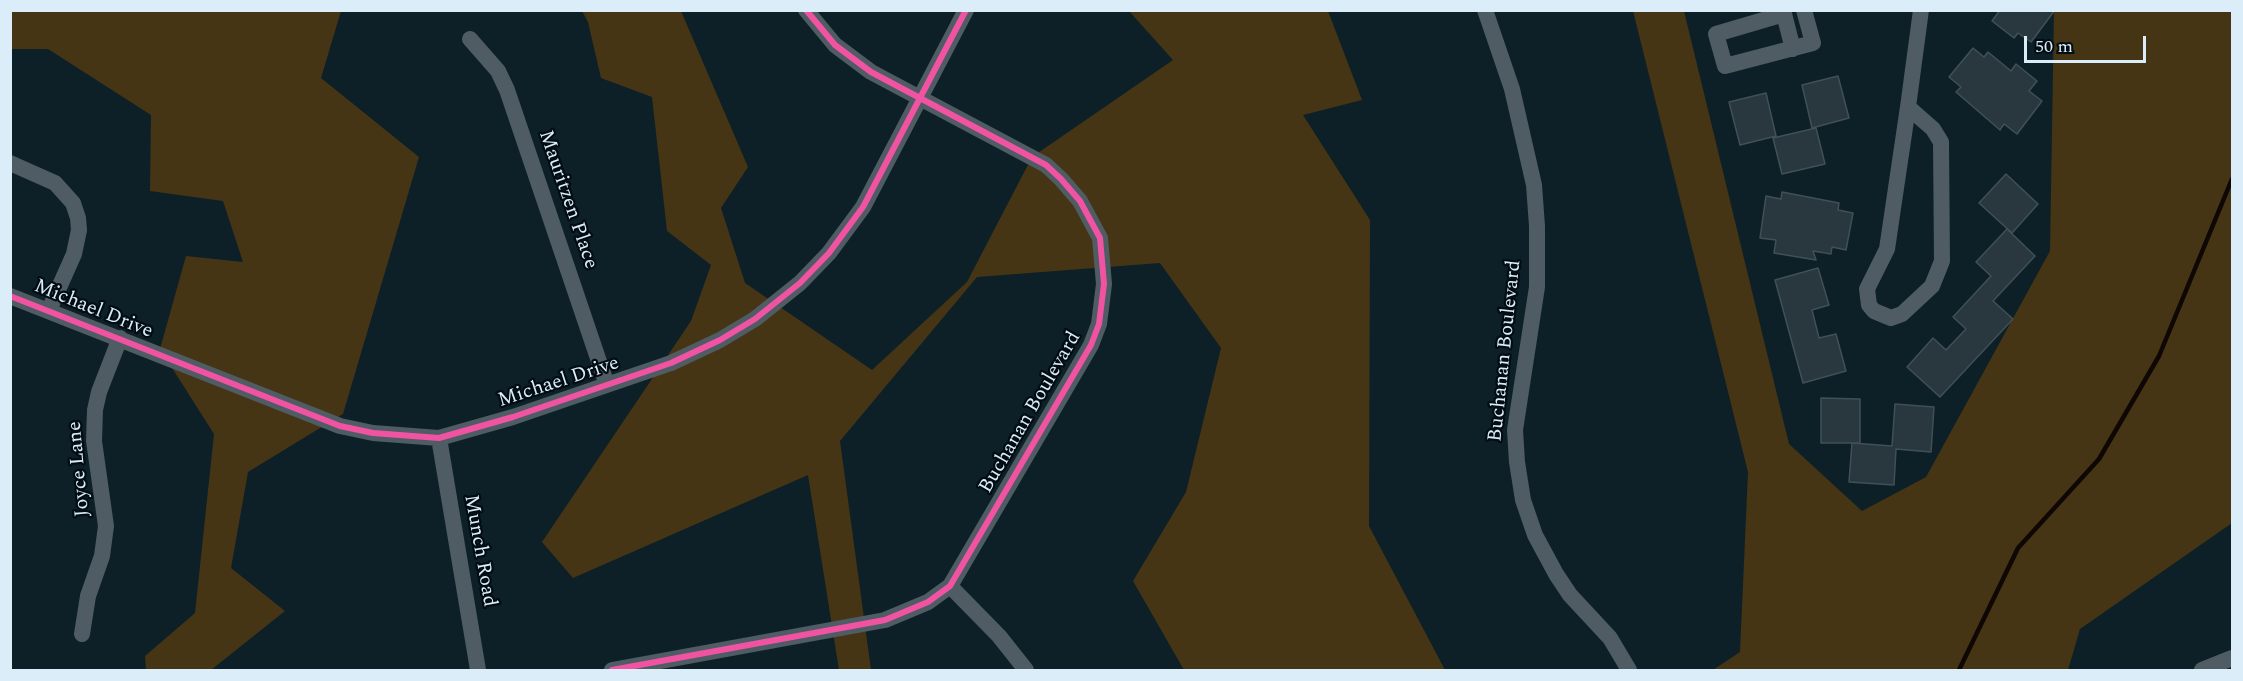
<!DOCTYPE html>
<html>
<head>
<meta charset="utf-8">
<style>
  body { margin:0 }
  #map { position:relative; width:2243px; height:681px; overflow:hidden; background:#0d2028; font-family:Spectral,serif }
  canvas { display:block }
  .frame { position:absolute; inset:0; border:12px solid #dbedf8; pointer-events:none }
  .scale { position:absolute; left:2024px; top:36px; width:122px; height:27px; box-sizing:border-box; border:3px solid #dbedf8; border-top:0; padding-left:8px; font-size:18px; line-height:21px; white-space:nowrap; color:#dbedf8; -webkit-text-stroke:4px #020c13; paint-order:stroke }
</style>
</head>
<body>
<div id="map">
<canvas width="2243" height="681"></canvas>
<div class="frame"></div>
<div class="scale">50 m</div>
</div>
<script>
const context = document.querySelector('canvas').getContext('2d');
context.lineJoin = 'round';
function paint(path, color) { context.fillStyle = color; context.fill(path, 'evenodd'); }
const shape = rows => new Path2D(rows.map(r => 'M' + r).join(''));
function strokePath(path, color, width, dash) { context.strokeStyle = color; context.lineWidth = width; context.lineCap = dash ? 'butt' : 'round'; context.setLineDash(dash || []); context.stroke(path); }
function drawText(font, color, halo, rows, align = 'center') {
  context.font = font + ' Spectral,serif'; context.lineWidth = 4.5; context.setLineDash([]); context.textBaseline = 'middle'; context.strokeStyle = halo; context.fillStyle = color; for (const [text, x, y, turn = 0] of rows) {
    context.save(); context.translate(x, y); context.rotate((+turn || 0) * Math.PI / 180); context.textAlign = isNaN(turn) ? turn : align; if (halo) context.strokeText(text, 0, 0); context.fillText(text, 0, 0); context.restore();
  }
}
const green = shape([
  [10,11,341,11,321,78,419,157,343,414,248,472,231,568,285,611,211,670,146,670,145,656,195,613,214,434,160,349,186,256,243,262,223,201,150,191,151,115,48,49,11,49],
  [582,11,681,11,748,167,721,208,745,283,872,370,967,282,1032,157,1173,60,1129,11,1328,11,1362,100,1303,115,1370,220,1369,526,1445,670,1184,670,1133,581,1186,492,1221,348,1160,263,977,277,840,441,871,670,839,670,808,475,573,578,542,542,691,321,711,265,667,231,652,97,601,78,588,22],
  [1633,11,1684,11,1789,444,1862,511,1926,477,2050,251,2054,11,2232,11,2232,523,2080,629,2068,670,1713,670,1740,652,1748,472]
]);
const stream = shape([
  [1959,670,2018,548,2099,459,2159,356,2232,179]
]);
const building = shape([
  [2000,10,2055,10,2031,42,2018,33,2014,38,1992,21,2000,10],
  [1973,48,1984,57,1988,52,2011,71,2016,64,2037,81,2029,91,2042,101,2017,134,2004,124,2000,130,1956,92,1961,87,1949,77,1973,48],
  [1838,76,1849,118,1812,128,1802,85,1838,76],
  [1766,93,1776,136,1740,145,1729,102,1766,93],
  [1816,128,1825,164,1782,174,1773,138,1816,128],
  [2006,174,2038,204,2012,233,1979,203,2006,174],
  [1782,192,1839,203,1838,210,1853,213,1846,250,1832,247,1831,254,1813,251,1816,260,1774,253,1776,240,1760,238,1766,196,1781,199,1782,192],
  [2007,229,2035,256,1993,301,2013,319,1940,397,1907,367,1933,338,1946,350,1966,329,1953,317,1991,276,1976,262,2007,229],
  [1818,268,1829,305,1812,310,1819,338,1836,334,1846,371,1803,383,1775,280,1818,268],
  [1821,398,1860,399,1860,443,1821,443,1821,398],
  [1895,404,1934,407,1931,452,1896,449,1894,485,1849,482,1852,443,1892,446,1895,404]
]);
const minor = shape([
  [1485,10,1512,89,1534,185,1537,226,1537,287,1515,430,1517,462,1523,500,1535,535,1556,574,1570,595,1610,638,1629,670],
  [1783,10,1793,49],
  [1784,14,1716,34,1725,66,1813,43,1804,10],
  [470,39,498,71,507,90,607,385],
  [1908,107,1933,129,1941,142,1942,261,1932,286,1902,314,1891,318,1874,311,1869,305,1867,289,1887,249,1908,107],
  [1908,107,1921,10],
  [10,163,55,183,73,203,78,218,79,230,74,254,49,310],
  [10,296,340,426,373,433,439,438,513,417,671,363,720,340,755,319,800,283,829,253,863,207,966,10],
  [439,438,478,670],
  [950,586,999,636,1026,670],
  [82,634,88,596,102,556,106,526,94,441,95,410,99,392,120,338],
  [612,670,885,620,928,602,950,586,1091,345,1099,324,1104,284,1100,238,1080,201,1061,179,1046,165,871,72,835,45,806,10],
  [2202,670,2232,658]
]);
const cycleway = shape([
  [10,296,340,426,373,433,439,438,513,417,671,363,720,340,755,319,800,283,829,253,863,207,966,10],
  [612,670,885,620,928,602,950,586,1091,345,1099,324,1104,284,1100,238,1080,201,1061,179,1046,165,871,72,835,45,806,10]
]);
const streetNames = [
  ["Mauritzen Place",567,200,71],
  ["Michael Drive",93,310,22],
  ["Buchanan Boulevard",1506,351,-84],
  ["Michael Drive",559,383,-18],
  ["Buchanan Boulevard",1031,413,-60],
  ["Joyce Lane",80,469,-95],
  ["Munch Road",479,551,80]
];
paint(green, '#453515');
strokePath(stream, '#0f0704', 4.5);
paint(building, '#29383f');
strokePath(building, '#415057', 1.5);
strokePath(minor, '#4f5c64', 16);
strokePath(cycleway, '#f153a3', 6);
drawText('20px', '#dbedf8', '#020c13', streetNames);
</script>
</body>
</html>
